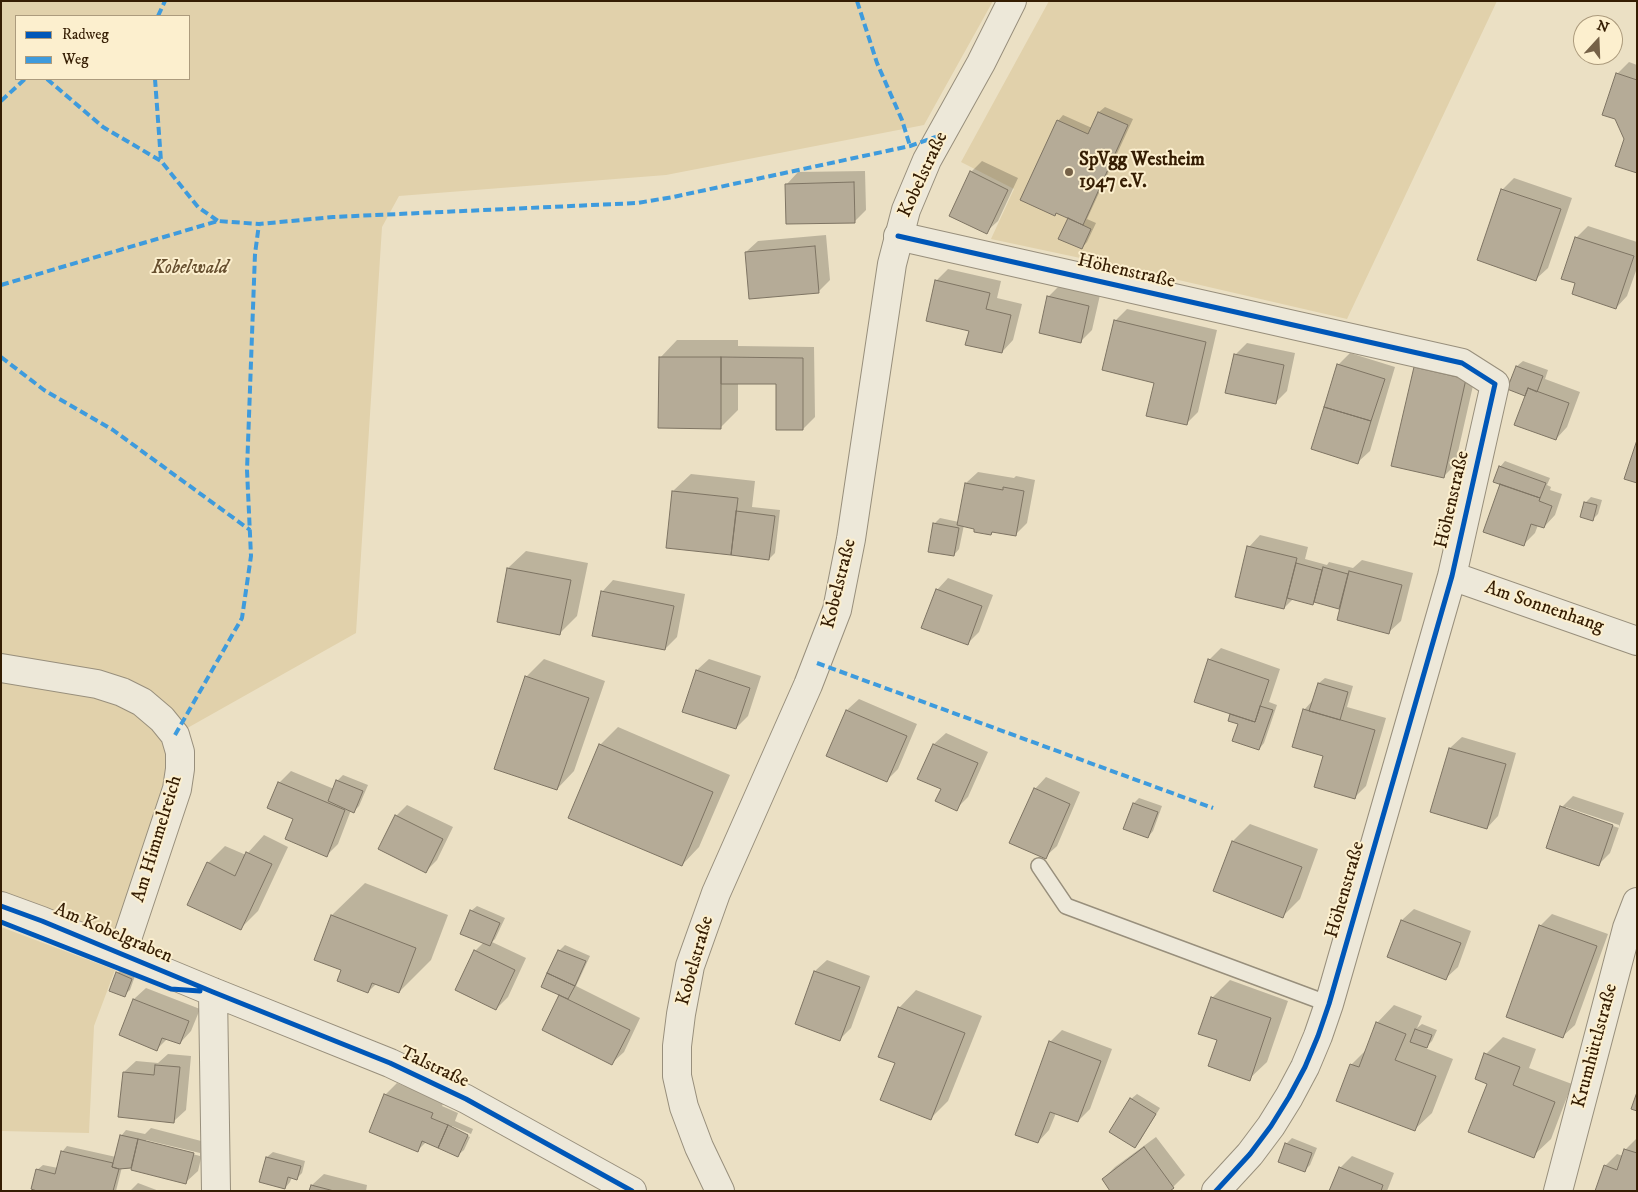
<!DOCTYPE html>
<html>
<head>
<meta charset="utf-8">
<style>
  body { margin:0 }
  #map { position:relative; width:1638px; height:1192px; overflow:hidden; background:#ebe0c4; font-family:"IM FELL DW Pica",serif }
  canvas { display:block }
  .frame { position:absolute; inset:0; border:2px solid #351d03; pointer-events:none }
  .legend { position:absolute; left:15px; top:15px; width:175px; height:65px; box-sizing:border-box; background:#fcefce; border:1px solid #ac9b7d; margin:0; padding:6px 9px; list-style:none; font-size:15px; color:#351d03 }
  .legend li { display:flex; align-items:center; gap:10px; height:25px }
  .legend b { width:25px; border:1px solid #ac9b7d }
  .north { position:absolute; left:1573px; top:15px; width:50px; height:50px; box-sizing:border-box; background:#fcefce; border:1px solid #ac9b7d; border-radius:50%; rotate:20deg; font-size:14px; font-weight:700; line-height:20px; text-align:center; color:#351d03 }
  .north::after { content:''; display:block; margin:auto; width:18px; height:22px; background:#756147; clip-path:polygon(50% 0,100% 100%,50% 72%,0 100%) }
</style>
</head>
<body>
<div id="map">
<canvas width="1638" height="1192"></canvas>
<div class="frame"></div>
<ul class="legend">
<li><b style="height:6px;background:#0057b8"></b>Radweg</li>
<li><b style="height:6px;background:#3e9bdd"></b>Weg</li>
</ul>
<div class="north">N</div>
</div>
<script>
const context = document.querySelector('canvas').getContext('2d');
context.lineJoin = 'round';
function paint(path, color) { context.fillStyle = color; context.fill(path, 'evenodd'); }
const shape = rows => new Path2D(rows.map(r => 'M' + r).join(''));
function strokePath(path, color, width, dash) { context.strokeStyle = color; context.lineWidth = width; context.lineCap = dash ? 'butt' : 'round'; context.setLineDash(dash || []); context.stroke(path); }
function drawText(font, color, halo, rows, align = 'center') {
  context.font = font + ' "IM FELL DW Pica",serif'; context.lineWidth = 4; context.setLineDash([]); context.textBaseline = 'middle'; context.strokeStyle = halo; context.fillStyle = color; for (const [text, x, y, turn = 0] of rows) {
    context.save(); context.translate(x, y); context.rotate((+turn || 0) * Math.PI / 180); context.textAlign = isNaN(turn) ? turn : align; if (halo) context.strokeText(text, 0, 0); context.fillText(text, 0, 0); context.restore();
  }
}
const green = shape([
  [1,1,993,1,924,125,666,175,399,196,382,227,356,633,175,735,180,752,122,954,1,906],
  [16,16,189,16,189,79,16,79],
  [1049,1,1497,1,1347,319,1118,266,991,239,1014,189,961,162],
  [1,927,115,970,94,1026,89,1133,1,1131]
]);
const shadow = shape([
  [1629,62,1637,65,1637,172,1625,139,1617,74],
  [1105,107,1133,119,1087,219,1096,223,1087,242,1082,248,1070,217,1057,212,1055,214,1058,121,1063,115,1092,128,1099,112],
  [982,161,1018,178,998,221,986,232,971,172],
  [865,171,866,210,854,222,787,184,798,172],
  [1514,178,1572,198,1548,268,1536,279,1502,190],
  [1588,226,1637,242,1637,268,1627,296,1616,308,1577,283,1563,278,1577,237],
  [826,235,830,280,818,292,746,252,758,241],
  [948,269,1001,281,997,298,1022,304,1013,340,1002,352,970,330,936,281],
  [1060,285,1100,295,1092,330,1081,341,1048,297],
  [1127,309,1217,330,1198,412,1186,424,1155,382,1115,321],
  [677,340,738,340,738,346,814,347,815,417,803,429,777,383,738,383,738,410,720,428,660,358],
  [1247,343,1295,353,1287,391,1276,402,1235,355],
  [1350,353,1395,367,1370,451,1358,462,1338,365],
  [1426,356,1477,368,1455,465,1443,477,1415,368],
  [1523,361,1548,370,1545,379,1580,392,1567,427,1556,439,1527,395,1517,366],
  [1505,461,1550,478,1547,485,1551,487,1550,490,1562,494,1555,515,1544,527,1538,525,1535,533,1523,545,1501,485,1500,467],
  [978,472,1014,478,1016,476,1035,480,1027,523,1015,535,993,531,991,534,976,528,964,525,959,549,954,555,934,524,940,518,959,522,966,483],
  [691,474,755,481,752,507,780,510,775,553,769,559,667,547,673,491],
  [1591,497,1602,500,1598,514,1593,519,1585,503],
  [1260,535,1308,547,1305,559,1327,565,1329,562,1353,568,1362,560,1413,573,1401,621,1389,632,1342,605,1339,608,1315,601,1313,604,1294,598,1284,608,1249,547],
  [526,551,588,563,577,616,560,633,498,621,508,568],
  [948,578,993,595,979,632,967,644,937,590],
  [613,580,685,594,677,637,665,649,602,592],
  [1221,648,1280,669,1269,702,1277,705,1264,743,1259,749,1239,723,1229,720,1232,713,1209,660],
  [544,659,605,681,574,771,557,789,526,677],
  [709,659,761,676,748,716,736,728,697,670],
  [1325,678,1353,686,1347,707,1386,718,1366,786,1355,797,1304,710,1314,699,1319,683],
  [859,699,917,724,898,769,886,781,828,755,847,710],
  [618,727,730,775,699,847,682,865,600,745],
  [946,733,988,752,968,797,956,809,942,789,919,779,934,744],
  [1462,737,1516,753,1498,816,1487,828,1450,748],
  [291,771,334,789,337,781,343,775,368,785,359,806,354,811,351,810,338,844,327,855,294,818,279,783],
  [1046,777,1080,792,1057,846,1045,857,1035,789],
  [1573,796,1624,813,1610,853,1598,865,1562,807],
  [1566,807,1619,825,1619,828,1566,810],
  [1139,798,1162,806,1153,831,1148,837,1125,828,1134,803],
  [407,805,453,827,437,860,426,871,396,816],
  [1250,824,1318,849,1300,899,1283,916,1233,841],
  [264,835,288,847,258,911,240,929,208,863,225,846,246,855],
  [365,883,448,915,431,960,399,992,376,984,368,992,343,970,315,959,332,915],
  [477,906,505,918,495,939,492,942,526,958,508,997,496,1009,475,951,484,942,471,911],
  [1414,909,1471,931,1458,967,1446,978,1389,956,1402,920],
  [1552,914,1608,934,1575,1025,1563,1036,1540,926],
  [565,945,590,956,576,986,640,1018,624,1052,612,1063,544,1029,561,995,559,951],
  [827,960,870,976,851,1028,840,1039,796,1023,815,971],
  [123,968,136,973,130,990,124,995,117,973],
  [1230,980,1288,1001,1267,1062,1249,1079,1219,1040,1212,998],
  [146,988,200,1009,191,1031,180,1043,168,1038,157,1049,134,999],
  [916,990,982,1016,948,1101,930,1119,896,1063,899,1008],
  [1394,1005,1422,1016,1417,1028,1422,1024,1437,1030,1432,1041,1425,1048,1453,1059,1432,1113,1414,1130,1351,1065,1367,1049,1377,1023],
  [1062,1030,1112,1049,1090,1109,1078,1121,1056,1113,1049,1130,1038,1142,1050,1042],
  [1503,1037,1536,1049,1529,1068,1572,1084,1551,1139,1533,1156,1488,1084,1486,1054],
  [168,1054,191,1056,186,1110,174,1121,124,1072,136,1061,158,1063],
  [397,1083,444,1102,442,1106,458,1113,455,1121,473,1129,471,1134,452,1126,452,1129,470,1137,464,1150,458,1155,427,1141,417,1151,385,1095],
  [1137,1094,1160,1108,1140,1141,1135,1146,1131,1099],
  [151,1128,205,1142,198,1171,186,1182,134,1164,131,1166,122,1167,116,1191,42,1191,37,1170,43,1165,58,1168,62,1152,67,1146,116,1157,121,1136,126,1130,145,1134],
  [146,1140,200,1153,200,1156,146,1142],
  [1156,1137,1185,1175,1173,1187,1103,1179,1115,1167],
  [1292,1138,1317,1148,1310,1165,1304,1171,1286,1144],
  [1637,1138,1637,1191,1605,1166,1617,1154,1623,1156,1625,1150],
  [273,1152,305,1161,302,1173,297,1178,292,1177,290,1182,285,1188,260,1181,267,1157],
  [1352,1156,1394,1173,1387,1191,1330,1191,1340,1168],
  [324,1174,367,1185,366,1191,311,1191,312,1185],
  [138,1183,159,1191,130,1191]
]);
const building = shape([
  [1616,73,1637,80,1637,173,1615,166,1624,139,1615,119,1602,115,1616,73],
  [1098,112,1128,125,1083,225,1056,213,1055,216,1020,200,1057,120,1088,134,1098,112],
  [970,171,1008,190,987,234,949,216,970,171],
  [854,182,855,223,786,224,785,184,854,182],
  [1501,189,1561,209,1536,281,1477,260,1501,189],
  [1068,218,1091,229,1082,249,1058,239,1068,218],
  [1575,237,1634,256,1616,309,1572,294,1575,283,1561,279,1575,237],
  [815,246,819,293,749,299,745,252,815,246],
  [935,280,990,293,986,309,1011,315,1002,353,965,345,969,331,926,321,935,280],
  [1047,296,1089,306,1081,343,1039,333,1047,296],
  [1114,320,1206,342,1187,425,1146,416,1154,383,1102,370,1114,320],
  [1234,354,1284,365,1276,404,1225,393,1234,354],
  [659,357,721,357,721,429,658,428,659,357],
  [721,357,803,358,803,430,776,430,776,384,721,384,721,357],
  [1337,364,1385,379,1371,421,1324,407,1337,364],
  [1516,366,1543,376,1537,392,1528,388,1525,396,1507,389,1516,366],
  [1414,367,1466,379,1444,478,1391,466,1414,367],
  [1528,388,1569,403,1556,440,1514,425,1528,388],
  [1324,407,1371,421,1358,464,1311,449,1324,407],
  [1637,440,1637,483,1624,479,1637,440],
  [1499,466,1546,483,1540,498,1493,482,1499,466],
  [965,483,1003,490,1003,487,1024,491,1016,536,992,532,991,535,974,532,974,529,957,525,965,483],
  [1500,484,1540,498,1539,501,1552,506,1544,528,1531,524,1524,546,1483,532,1500,484],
  [672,491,738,498,731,555,666,548,672,491],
  [1584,502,1597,505,1593,521,1580,517,1584,502],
  [736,511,775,516,769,560,731,555,736,511],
  [933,523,959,528,954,556,928,552,933,523],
  [1247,546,1297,558,1284,609,1235,597,1247,546],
  [1296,563,1322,570,1313,605,1287,598,1296,563],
  [1323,567,1348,574,1339,609,1314,602,1323,567],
  [507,568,571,580,560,635,497,622,507,568],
  [1349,571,1402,585,1389,634,1337,620,1349,571],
  [936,589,982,606,968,645,921,628,936,589],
  [601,591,674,606,665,650,592,636,601,591],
  [1208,659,1269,680,1255,722,1194,702,1208,659],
  [696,670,750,688,736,729,682,712,696,670],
  [525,676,589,698,557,790,494,769,525,676],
  [1318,683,1348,692,1340,720,1309,711,1318,683],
  [1260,706,1273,710,1259,750,1232,741,1238,724,1228,721,1230,714,1255,722,1260,706],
  [1303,709,1375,730,1355,799,1314,787,1323,756,1292,747,1303,709],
  [846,710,907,736,887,782,826,756,846,710],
  [599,744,713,792,682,866,568,818,599,744],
  [933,744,978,763,957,811,935,801,941,789,917,779,933,744],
  [1449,748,1506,764,1487,829,1430,812,1449,748],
  [336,780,363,791,354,813,328,801,336,780],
  [278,782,345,810,327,857,285,839,293,819,267,808,278,782],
  [1034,788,1070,804,1046,859,1009,843,1034,788],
  [1133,803,1158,812,1148,838,1123,829,1133,803],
  [1560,806,1613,825,1599,866,1546,848,1560,806],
  [395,815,443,839,426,873,378,849,395,815],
  [1232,841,1302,867,1283,918,1213,891,1232,841],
  [246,852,272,864,241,930,187,905,207,862,235,876,246,852],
  [470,910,500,923,490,946,460,934,470,910],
  [331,915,416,948,399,993,372,983,368,993,337,981,341,970,314,960,331,915],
  [1401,920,1461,943,1446,980,1387,957,1401,920],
  [1539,925,1597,946,1563,1038,1506,1017,1539,925],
  [474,950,515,970,496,1010,455,990,474,950],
  [558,950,586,961,575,986,547,973,558,950],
  [814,971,860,987,840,1041,795,1024,814,971],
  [116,972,132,979,125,997,109,991,116,972],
  [547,973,575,986,568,999,541,987,547,973],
  [559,995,630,1030,612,1065,542,1030,559,995],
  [1211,997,1271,1018,1250,1081,1208,1066,1217,1040,1198,1034,1211,997],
  [133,999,189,1021,180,1044,162,1038,157,1051,119,1035,133,999],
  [898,1007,965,1033,931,1120,880,1100,895,1063,878,1057,898,1007],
  [1376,1022,1406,1034,1395,1060,1436,1076,1415,1131,1336,1101,1350,1064,1359,1067,1376,1022],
  [1415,1029,1432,1035,1427,1048,1410,1042,1415,1029],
  [1049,1041,1101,1061,1078,1122,1050,1112,1038,1143,1015,1135,1049,1041],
  [1484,1053,1520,1067,1513,1085,1555,1102,1534,1158,1468,1132,1487,1084,1475,1079,1484,1053],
  [155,1065,180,1067,174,1123,118,1117,123,1072,154,1075,155,1065],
  [1637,1092,1637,1111,1631,1109,1637,1092],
  [384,1094,433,1113,431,1118,448,1125,438,1148,422,1141,418,1152,369,1132,384,1094],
  [1130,1098,1156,1114,1135,1148,1109,1132,1130,1098],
  [448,1125,468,1135,458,1157,438,1148,448,1125],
  [120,1135,138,1139,131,1168,119,1169,112,1167,120,1135],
  [138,1139,194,1153,186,1184,131,1170,138,1139],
  [1285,1143,1312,1153,1305,1172,1278,1162,1285,1143],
  [1144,1147,1174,1188,1170,1191,1110,1191,1102,1179,1144,1147],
  [1624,1149,1637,1153,1637,1191,1595,1191,1604,1165,1617,1170,1624,1149],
  [61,1151,113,1163,112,1167,119,1169,113,1191,37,1191,31,1189,36,1169,55,1174,61,1151],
  [266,1157,301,1166,297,1180,288,1177,285,1189,259,1182,266,1157],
  [1339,1167,1383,1185,1381,1191,1329,1191,1339,1167],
  [311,1185,334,1191,309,1191,311,1185]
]);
const service = shape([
  [1039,866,1066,906,1329,1004]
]);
const minor = shape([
  [898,236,1462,363,1495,384,1452,576,1329,1004,1318,1036,1305,1067,1289,1097,1271,1126,1250,1154,1216,1191],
  [1452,576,1637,641],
  [1,668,97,684,122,692,142,702,162,719,175,735,180,752,180,769,177,789,122,954],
  [1,906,42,921,213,992,390,1063,466,1099,632,1191],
  [213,992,216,1191],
  [1558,1191,1627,928,1637,902]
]);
const tertiary = shape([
  [720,1191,699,1147,684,1107,677,1076,677,1046,681,1014,690,966,716,893,808,685,837,610,851,539,892,264,906,210,927,160,981,63,1012,1]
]);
const quiet = shape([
  [857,1,877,63,902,120,910,146],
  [158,16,165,1],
  [47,79,103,127,161,161,198,207,218,221],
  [155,79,161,161],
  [1,101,25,79],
  [1,285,218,221,259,224,333,217,637,203,673,197,910,146,941,135],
  [1,357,44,390,113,430,250,530],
  [817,663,1213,808],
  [175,735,242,618,251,556,247,470,255,254,259,224]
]);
const cycleway = shape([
  [898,236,1462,363,1495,384,1452,576,1329,1004,1318,1036,1305,1067,1289,1097,1271,1126,1250,1154,1216,1191],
  [1,906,42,921,213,992,390,1063,466,1099,632,1191],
  [1,922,171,989,200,991]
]);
const markers = [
  [1069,172,5,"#756147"]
];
const poiNames = [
  ["SpVgg Westheim",1079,161],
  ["1947 e.V.",1079,183]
];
const streetNames = [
  ["Kobelstraße",924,175,-65],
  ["Höhenstraße",1126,272,13],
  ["Höhenstraße",1453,500,-77],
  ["Kobelstraße",840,584,-76],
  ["Am Sonnenhang",1544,608,19],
  ["Am Himmelreich",158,839,-73],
  ["Höhenstraße",1346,890,-74],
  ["Am Kobelgraben",113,934,23],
  ["Kobelstraße",696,961,-74],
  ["Krumhüttlstraße",1596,1046,-75],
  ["Talstraße",434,1068,25]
];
const parkNames = [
  ["Kobelwald",190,269]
];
paint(green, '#e1d1ab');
paint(shadow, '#0003');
paint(building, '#b5ab97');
strokePath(building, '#7e7463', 1);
strokePath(service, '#988f7c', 18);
strokePath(minor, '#988f7c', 30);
strokePath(tertiary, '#988f7c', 30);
strokePath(service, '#ede8d9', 15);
strokePath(minor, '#ede8d9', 28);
strokePath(tertiary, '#ede8d9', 28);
strokePath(quiet, '#3e9bdd', 4, [8, 4]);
strokePath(cycleway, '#0057b8', 5);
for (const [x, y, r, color] of markers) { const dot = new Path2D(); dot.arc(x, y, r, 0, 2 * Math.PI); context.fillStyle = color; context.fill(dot); strokePath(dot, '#fcefce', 2); }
drawText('bold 19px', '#351d03', '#fcefce', poiNames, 'left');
drawText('19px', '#351d03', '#fcefce', streetNames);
drawText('italic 19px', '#664f2f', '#fcefce', parkNames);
</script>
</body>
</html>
